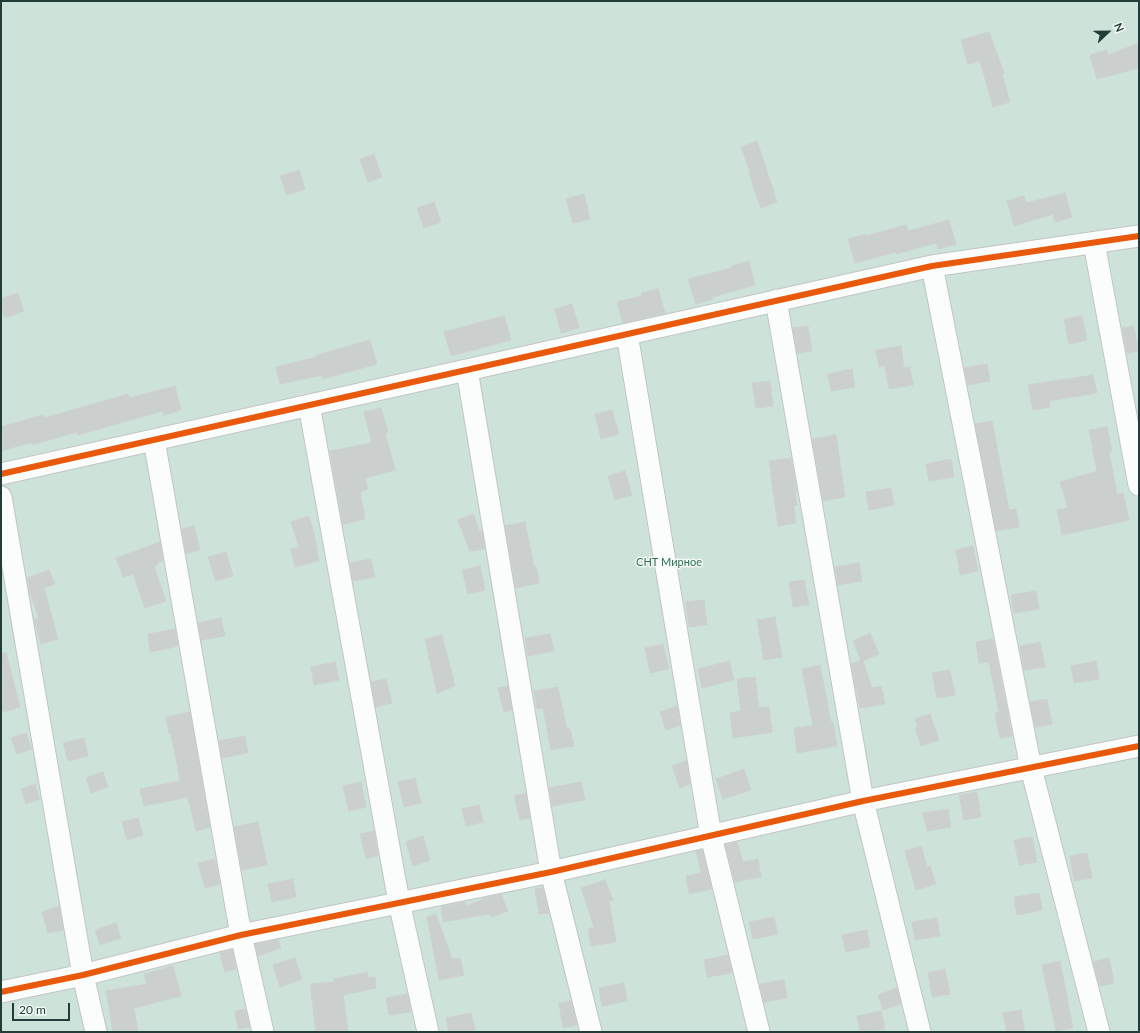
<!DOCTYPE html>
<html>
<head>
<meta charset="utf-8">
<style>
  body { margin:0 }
  #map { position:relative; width:1140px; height:1033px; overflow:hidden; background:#e4e9e8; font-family:Lato,sans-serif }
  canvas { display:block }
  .frame { position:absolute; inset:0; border:2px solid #223c39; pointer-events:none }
  .north { position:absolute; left:1088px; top:12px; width:40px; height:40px; -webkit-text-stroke:3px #f2f8f6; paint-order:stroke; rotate:68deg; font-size:11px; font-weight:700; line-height:16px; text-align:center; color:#223c39 }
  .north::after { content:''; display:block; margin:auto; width:14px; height:18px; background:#223c39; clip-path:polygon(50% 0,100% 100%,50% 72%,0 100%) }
  .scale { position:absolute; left:12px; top:1003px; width:58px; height:18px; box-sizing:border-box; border:2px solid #223c39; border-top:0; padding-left:5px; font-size:12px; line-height:14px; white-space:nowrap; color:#223c39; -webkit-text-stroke:3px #f2f8f6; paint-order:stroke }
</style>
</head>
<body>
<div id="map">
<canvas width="1140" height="1033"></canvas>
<div class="frame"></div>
<div class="north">N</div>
<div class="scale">20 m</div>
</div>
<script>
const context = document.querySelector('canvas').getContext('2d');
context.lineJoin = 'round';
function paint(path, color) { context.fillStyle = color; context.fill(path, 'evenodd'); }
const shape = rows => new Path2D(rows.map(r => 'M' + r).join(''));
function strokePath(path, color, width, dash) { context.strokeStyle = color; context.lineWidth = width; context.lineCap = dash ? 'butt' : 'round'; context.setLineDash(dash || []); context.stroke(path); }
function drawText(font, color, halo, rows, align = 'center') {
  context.font = font + ' Lato,sans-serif'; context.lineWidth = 3; context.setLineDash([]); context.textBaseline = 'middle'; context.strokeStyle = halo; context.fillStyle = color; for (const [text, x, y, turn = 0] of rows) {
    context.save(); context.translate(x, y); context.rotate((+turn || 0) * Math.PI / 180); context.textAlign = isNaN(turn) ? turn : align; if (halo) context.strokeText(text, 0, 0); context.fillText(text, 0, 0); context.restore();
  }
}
const green = shape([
  [1,1,1139,1,1139,1032,1,1032]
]);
const building = shape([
  [989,32,1004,73,1002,74,1010,102,993,107,980,61,968,64,961,40,989,32],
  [1139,43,1139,68,1097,79,1090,55,1107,50,1108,55,1139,43],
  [757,141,777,202,761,208,755,192,749,171,750,171,741,147,757,141],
  [374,154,382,177,368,182,360,159,374,154],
  [299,170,305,189,287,195,280,176,299,170],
  [1065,193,1072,217,1055,222,1053,214,1014,226,1007,201,1024,196,1026,203,1065,193],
  [584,194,590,219,573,223,566,199,584,194],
  [434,202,441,222,424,228,417,208,434,202],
  [949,220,956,244,938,249,936,243,896,254,896,252,855,263,848,239,866,234,866,236,906,225,908,231,949,220],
  [749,261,755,285,712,297,713,299,696,304,688,279,732,268,731,266,749,261],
  [658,289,665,313,623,323,617,302,642,296,641,293,658,289],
  [18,293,24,311,5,318,1,305,1,299,18,293],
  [572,304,579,328,561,333,555,309,572,304],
  [504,316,511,340,451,356,444,332,504,316],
  [1082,316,1087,340,1069,344,1064,319,1082,316],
  [808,326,812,351,797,353,793,328,808,326],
  [1134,326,1138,351,1127,353,1122,328,1134,326],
  [370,340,377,364,323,379,322,375,280,384,276,367,317,357,317,355,370,340],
  [901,346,904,368,910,367,913,385,889,389,885,366,879,367,876,350,901,346],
  [987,364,990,381,968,385,964,368,987,364],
  [852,369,855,387,831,391,828,374,852,369],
  [1093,375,1097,393,1049,401,1050,407,1033,410,1028,385,1093,375],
  [770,381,773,406,756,408,752,383,770,381],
  [175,386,181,410,164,415,163,411,77,435,77,432,32,445,32,442,1,451,1,427,43,415,44,418,128,394,130,398,175,386],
  [381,408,388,432,385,433,395,470,365,478,368,489,360,492,365,519,343,524,330,451,372,443,364,412,381,408],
  [612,410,619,434,601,439,595,414,612,410],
  [992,421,1009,510,1016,509,1019,527,996,531,975,424,992,421],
  [1107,427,1112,451,1109,452,1117,494,1123,493,1129,520,1062,535,1057,510,1068,508,1060,482,1097,471,1089,430,1107,427],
  [836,435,845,497,823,501,812,439,836,435],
  [791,458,797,493,795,493,797,505,794,506,796,523,778,526,769,461,791,458],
  [951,459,954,477,929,481,926,464,951,459],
  [625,471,632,495,615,500,608,476,625,471],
  [891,488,894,505,869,510,866,492,891,488],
  [473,514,479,531,482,531,485,549,470,551,458,520,473,514],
  [309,516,314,533,319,561,295,567,291,549,299,547,291,522,309,516],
  [525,522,534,566,536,566,539,583,516,588,505,526,525,522],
  [194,526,200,550,186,554,182,529,194,526],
  [160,542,163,561,157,563,158,565,154,566,166,601,145,608,133,574,123,577,116,558,160,542],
  [973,546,978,571,960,575,956,550,973,546],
  [226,552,233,576,216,581,208,557,226,552],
  [371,559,375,577,353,581,350,563,371,559],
  [859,563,862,581,838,585,835,567,859,563],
  [480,566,485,590,468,594,462,570,480,566],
  [49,570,55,584,44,588,58,639,41,644,34,619,39,618,30,593,27,578,49,570],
  [804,580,809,605,793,607,789,582,804,580],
  [1036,591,1039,609,1014,613,1011,595,1036,591],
  [704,600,707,625,689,627,686,602,704,600],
  [775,617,782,657,764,660,757,620,775,617],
  [221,618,225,636,201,640,198,623,221,618],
  [175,629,178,645,175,646,175,647,150,652,148,634,175,629],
  [870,633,879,654,863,661,872,688,881,686,885,704,860,708,851,664,861,660,853,641,870,633],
  [550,634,554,651,528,656,525,638,550,634],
  [442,635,455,686,437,693,425,639,442,635],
  [993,639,1012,736,1000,738,995,713,999,712,989,662,979,663,976,642,993,639],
  [1040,642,1045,667,1024,670,1020,646,1040,642],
  [663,644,669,669,650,673,645,648,663,644],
  [1,653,6,653,20,707,3,712,1,704,1,653],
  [729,661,734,680,702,688,698,669,729,661],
  [1096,661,1099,679,1074,683,1071,666,1096,661],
  [335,662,339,680,314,685,311,667,335,662],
  [820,665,831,722,833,722,837,746,797,753,794,728,813,726,802,669,820,665],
  [950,670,955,695,937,698,932,673,950,670],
  [755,677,759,708,769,707,772,732,733,738,730,713,741,711,737,679,755,677],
  [386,679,392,703,376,707,371,682,386,679],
  [508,686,512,710,504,712,498,688,508,686],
  [558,687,567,729,570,729,574,746,551,750,543,708,537,709,534,691,558,687],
  [1047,699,1052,724,1035,727,1030,702,1047,699],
  [677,706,680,725,666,730,660,712,677,706],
  [190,712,210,827,196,831,188,797,144,806,140,789,179,781,180,779,171,734,169,734,166,717,190,712],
  [930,714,939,740,921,746,915,728,918,727,915,719,930,714],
  [26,733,32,749,17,754,11,738,26,733],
  [245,736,248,753,222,758,219,741,245,736],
  [84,738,88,756,68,761,63,743,84,738],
  [686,761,690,784,680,788,672,766,686,761],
  [744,769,751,790,723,799,716,779,744,769],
  [103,772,108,787,91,793,86,778,103,772],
  [415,778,421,803,404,807,398,782,415,778],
  [361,782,366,807,349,811,343,786,361,782],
  [581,782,585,800,552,806,549,788,581,782],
  [35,784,40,799,26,804,21,789,35,784],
  [977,792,981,817,964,820,959,795,977,792],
  [526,793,530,818,520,820,514,796,526,793],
  [479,805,483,822,466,826,462,809,479,805],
  [948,809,951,827,927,831,923,813,948,809],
  [138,818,143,835,127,840,122,822,138,818],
  [258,822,267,865,242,870,234,827,258,822],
  [374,831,378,856,366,858,360,834,374,831],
  [423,836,430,860,413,866,406,842,423,836],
  [1032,837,1037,862,1019,865,1014,840,1032,837],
  [737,842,743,862,758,859,761,877,735,882,725,845,737,842],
  [921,846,927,867,930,866,936,884,916,890,905,851,921,846],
  [702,850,712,889,689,894,686,876,701,873,696,851,702,850],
  [1087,853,1092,878,1074,881,1070,856,1087,853],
  [215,859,220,884,205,888,198,863,215,859],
  [293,879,296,897,272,902,268,884,293,879],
  [605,880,613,900,609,901,616,942,591,946,588,929,594,927,581,888,605,880],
  [543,888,549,913,539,914,535,889,543,888],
  [1039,893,1042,910,1017,915,1014,897,1039,893],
  [501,894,508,911,491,917,489,914,443,922,441,907,465,902,466,906,491,896,501,894],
  [59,906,63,930,48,933,42,912,59,906],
  [436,914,452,959,460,958,464,975,439,980,427,917,436,914],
  [774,917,778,934,753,939,749,922,774,917],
  [937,918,940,936,915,940,912,922,937,918],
  [116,923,121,938,100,945,95,930,116,923],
  [867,930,870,947,846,952,842,935,867,930],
  [278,940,281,948,258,956,255,944,278,940],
  [232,950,236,969,225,972,220,953,232,950],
  [728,955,732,973,707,977,704,960,728,955],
  [295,958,302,979,280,987,273,965,295,958],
  [1109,958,1114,983,1100,986,1093,962,1109,958],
  [1060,961,1073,1028,1056,1031,1042,965,1060,961],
  [173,966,181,996,134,1008,138,1032,113,1032,106,991,147,984,144,974,173,966],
  [945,969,950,994,932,997,928,973,945,969],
  [367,972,368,978,375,977,376,988,343,995,348,1032,316,1032,310,984,334,982,334,979,367,972],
  [784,980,787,998,764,1002,760,984,784,980],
  [624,983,627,1001,602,1006,599,988,624,983],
  [897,988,901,1004,883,1010,878,995,897,988],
  [407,994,411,1012,389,1015,386,998,407,994],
  [571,1001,577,1025,563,1028,559,1003,571,1001],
  [245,1009,250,1027,238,1029,235,1011,245,1009],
  [1021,1010,1025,1032,1007,1032,1003,1013,1021,1010],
  [881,1011,885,1029,868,1032,860,1032,857,1016,881,1011],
  [471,1013,475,1030,467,1032,449,1032,446,1018,471,1013]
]);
const minor = shape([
  [1094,243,1139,485],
  [932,266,1031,768,1099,1032],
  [776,300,863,801,920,1032],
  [627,334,711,836,759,1032],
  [467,370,551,872,591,1032],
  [309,405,399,902,428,1032],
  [154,440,241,935,263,1032],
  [1,474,932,266,1139,236],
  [1,497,83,975,96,1032],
  [1,992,83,975,241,935,551,872,863,801,1139,746]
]);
const cycleway = shape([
  [1,474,932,266,1139,236],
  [1,992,83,975,241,935,551,872,863,801,1139,746]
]);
const parkNames = [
  ["СНТ Мирное",669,562]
];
paint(green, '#cde2d8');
paint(building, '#cbd0cf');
strokePath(building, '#cdd2d1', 1);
strokePath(minor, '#c1c6c5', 23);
strokePath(minor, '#fbfcfc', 21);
strokePath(cycleway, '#e8590c', 6);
drawText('11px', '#2e7154', '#f2f8f6', parkNames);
</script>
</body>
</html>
